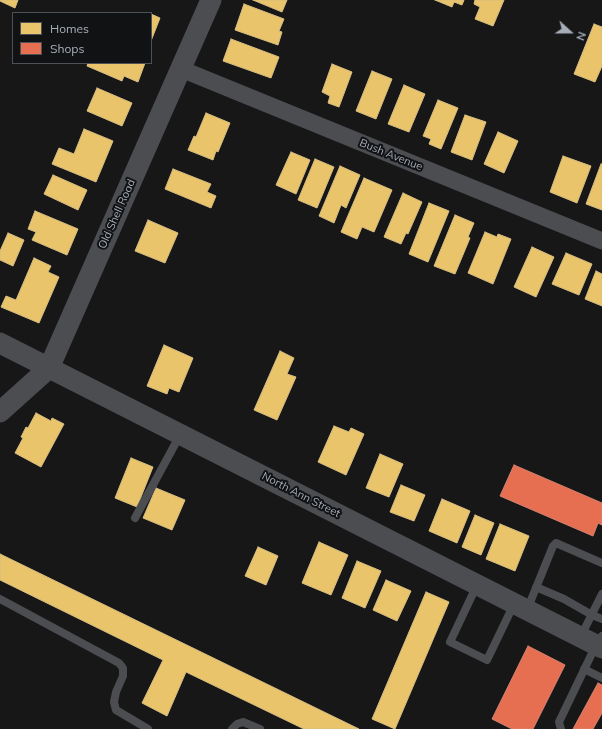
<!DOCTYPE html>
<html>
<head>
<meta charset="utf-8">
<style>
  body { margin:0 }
  #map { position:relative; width:602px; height:729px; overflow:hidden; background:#171718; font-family:Mulish,sans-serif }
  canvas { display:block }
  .legend { position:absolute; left:12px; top:12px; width:140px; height:52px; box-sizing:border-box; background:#111214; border:1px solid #4d5056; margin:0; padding:5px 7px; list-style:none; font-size:12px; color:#a8aeb9 }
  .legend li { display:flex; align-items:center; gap:8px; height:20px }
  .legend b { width:20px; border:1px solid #4d5056 }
  .north { position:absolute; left:550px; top:12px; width:40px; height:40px; -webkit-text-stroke:3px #111214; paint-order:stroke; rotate:111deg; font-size:11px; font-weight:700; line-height:16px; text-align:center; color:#a8aeb9 }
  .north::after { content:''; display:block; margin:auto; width:14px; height:18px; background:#a8aeb9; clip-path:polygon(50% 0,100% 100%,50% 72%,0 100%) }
</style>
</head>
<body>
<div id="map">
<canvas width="602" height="729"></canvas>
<ul class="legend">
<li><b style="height:11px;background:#e9c46a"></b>Homes</li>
<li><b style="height:11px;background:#e76f51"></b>Shops</li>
</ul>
<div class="north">N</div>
</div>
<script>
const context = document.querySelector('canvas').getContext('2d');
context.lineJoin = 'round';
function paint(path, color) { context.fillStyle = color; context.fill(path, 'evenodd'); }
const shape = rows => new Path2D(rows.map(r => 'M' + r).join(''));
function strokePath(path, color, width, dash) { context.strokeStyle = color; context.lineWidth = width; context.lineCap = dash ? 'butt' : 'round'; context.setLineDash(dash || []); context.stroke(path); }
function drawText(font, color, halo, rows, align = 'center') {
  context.font = font + ' Mulish,sans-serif'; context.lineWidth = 4; context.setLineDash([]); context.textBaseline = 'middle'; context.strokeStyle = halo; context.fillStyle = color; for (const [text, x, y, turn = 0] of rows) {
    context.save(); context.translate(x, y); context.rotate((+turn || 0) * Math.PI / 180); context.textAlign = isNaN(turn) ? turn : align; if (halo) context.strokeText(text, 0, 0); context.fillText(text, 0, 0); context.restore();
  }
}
const homes = shape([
  [0,0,18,0,15,8,0,1,0,0],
  [253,0,287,0,282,12,253,0],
  [435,0,464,0,462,5,454,2,452,7,435,0],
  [475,0,504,0,493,26,475,19,480,7,474,4,475,0],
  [244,4,284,19,279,31,282,32,278,45,235,30,244,4],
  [151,14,160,18,151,41,151,14],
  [594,24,602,27,602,66,595,82,574,74,594,24],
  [231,39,279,57,271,78,223,61,231,39],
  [88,63,145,63,138,82,124,76,122,81,87,66,88,63],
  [332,64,352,72,339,107,328,103,330,96,322,92,332,64],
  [372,71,392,79,376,119,356,111,372,71],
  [404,85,425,94,409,132,388,124,404,85],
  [97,88,132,103,122,126,87,111,97,88],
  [438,100,458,108,441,149,429,144,431,139,423,136,438,100],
  [206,113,230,123,218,152,216,151,213,160,188,150,194,136,196,137,206,113],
  [465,115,486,122,472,160,451,152,465,115],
  [84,129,113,141,96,182,52,164,59,148,74,154,84,129],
  [498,132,518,141,504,173,484,164,498,132],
  [291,152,310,160,296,194,276,185,291,152],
  [563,156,591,166,577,203,550,192,563,156],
  [315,159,334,167,317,208,298,200,315,159],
  [601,164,602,164,602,210,586,204,601,164],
  [340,166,360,175,346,208,341,205,334,223,319,216,340,166],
  [173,169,211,184,207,192,216,196,211,208,165,189,173,169],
  [53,175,87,190,78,210,44,194,53,175],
  [364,178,392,190,374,232,362,227,357,239,341,232,364,178],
  [403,193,422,202,408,234,406,233,401,244,384,237,403,193],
  [429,203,449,211,428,262,409,254,429,203],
  [35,211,78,229,67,255,32,240,36,232,28,229,35,211],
  [455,215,474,223,468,237,470,238,455,274,434,266,455,215],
  [148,220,178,233,165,263,135,251,148,220],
  [485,232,497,237,498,234,511,239,493,284,468,273,485,232],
  [8,233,24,240,13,266,0,260,0,251,8,233],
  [532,247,554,257,536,297,514,287,532,247],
  [566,253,592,264,579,295,552,284,566,253],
  [34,258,51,266,48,272,59,277,39,323,1,307,6,296,16,300,34,258],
  [596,271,602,274,602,306,585,299,596,271],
  [164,345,193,358,179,392,169,388,167,394,147,386,164,345],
  [280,351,294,358,287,374,296,377,277,420,254,410,280,351],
  [36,413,51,421,52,418,64,424,41,467,15,453,23,438,21,437,26,427,28,428,36,413],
  [334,426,349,432,351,428,364,434,346,475,318,462,334,426],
  [380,454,403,464,389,497,366,488,380,454],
  [131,458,153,467,137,507,115,498,131,458],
  [401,485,425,495,414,521,390,512,401,485],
  [156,488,185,500,172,530,143,518,156,488],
  [442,499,470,511,457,543,429,531,442,499],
  [475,515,494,523,481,555,462,547,475,515],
  [500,524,529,536,515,571,486,559,500,524],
  [319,542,348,555,331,595,302,583,319,542],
  [258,547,278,556,266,585,245,576,258,547],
  [0,554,359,729,304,729,186,672,167,716,142,703,163,660,0,580,0,554],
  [357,561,381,571,365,608,342,598,357,561],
  [386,580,411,591,397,621,373,610,386,580],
  [426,592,449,602,395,729,372,719,426,592]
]);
const shops = shape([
  [514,465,602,503,602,525,598,523,593,536,500,496,514,465],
  [528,646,565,665,533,729,512,729,492,719,528,646],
  [598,683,602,685,602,713,593,729,573,729,598,683]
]);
const service = shape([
  [135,518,180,435],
  [477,585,450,642,487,660,514,604],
  [536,587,564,599,592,615,602,619],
  [0,599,119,663,123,668,123,676,116,692,114,702,116,710,148,729],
  [527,610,553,546,556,543,602,563],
  [581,636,602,594],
  [584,669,602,678],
  [232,729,237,724,243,722,260,729],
  [561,729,559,722,596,645,602,636]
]);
const minor = shape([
  [181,69,602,241]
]);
const tertiary = shape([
  [0,343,602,648],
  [0,412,49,368,211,0]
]);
const streetNames = [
  ["Bush Avenue",391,155,22],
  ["Old Shell Road",117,214,-66],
  ["North Ann Street",301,495,27]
];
paint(homes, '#e9c46a');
strokePath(homes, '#d6bd82', 1);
paint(shops, '#e76f51');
strokePath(shops, '#d48270', 1);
strokePath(service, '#4b4d51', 8);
strokePath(minor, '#4b4d51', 17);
strokePath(tertiary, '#4b4d51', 21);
drawText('11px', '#a8aeb9', '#111214', streetNames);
</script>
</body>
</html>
